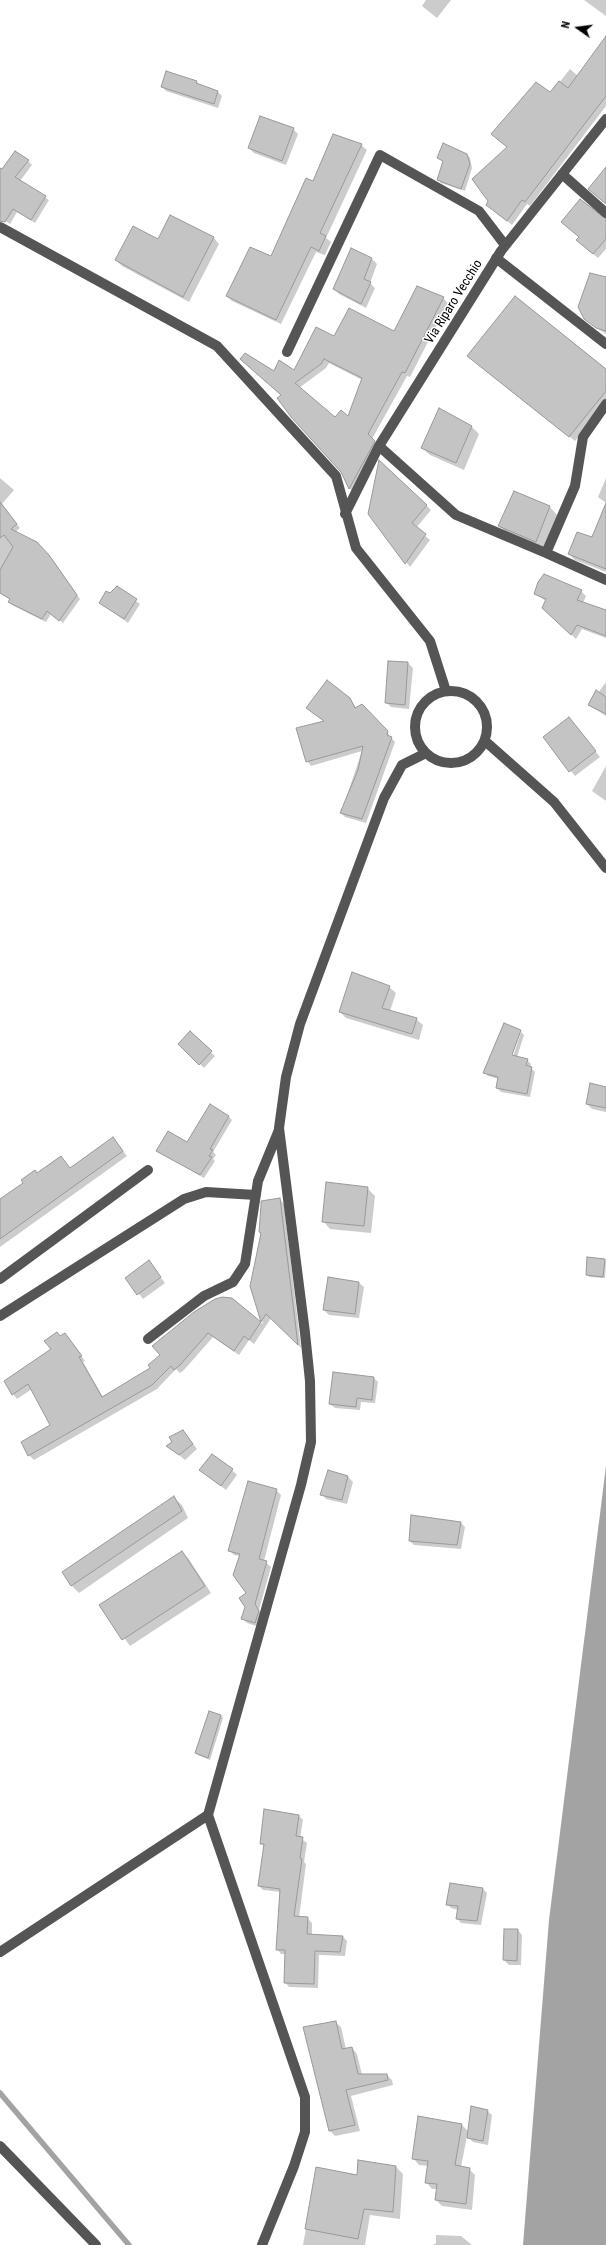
<!DOCTYPE html>
<html>
<head>
<meta charset="utf-8">
<style>
  body { margin:0 }
  #map { position:relative; width:606px; height:2245px; overflow:hidden; background:#fff; font-family:"Roboto Condensed",sans-serif }
  canvas { display:block }
  .north { position:absolute; left:558px; top:8px; width:40px; height:40px; -webkit-text-stroke:3px #fff; paint-order:stroke; rotate:284deg; font-size:11px; font-weight:700; line-height:16px; text-align:center; color:#000 }
  .north::after { content:''; display:block; margin:auto; width:14px; height:18px; background:#000; clip-path:polygon(50% 0,100% 100%,50% 72%,0 100%) }
</style>
</head>
<body>
<div id="map">
<canvas width="606" height="2245"></canvas>
<div class="north">N</div>
</div>
<script>
const context = document.querySelector('canvas').getContext('2d');
context.lineJoin = 'round';
function paint(path, color) { context.fillStyle = color; context.fill(path, 'evenodd'); }
const shape = rows => new Path2D(rows.map(r => 'M' + r).join(''));
function strokePath(path, color, width, dash) { context.strokeStyle = color; context.lineWidth = width; context.lineCap = dash ? 'butt' : 'round'; context.setLineDash(dash || []); context.stroke(path); }
function drawText(font, color, halo, rows, align = 'center') {
  context.font = font + ' "Roboto Condensed",sans-serif'; context.lineWidth = 3; context.setLineDash([]); context.textBaseline = 'middle'; context.strokeStyle = halo; context.fillStyle = color; for (const [text, x, y, turn = 0] of rows) {
    context.save(); context.translate(x, y); context.rotate((+turn || 0) * Math.PI / 180); context.textAlign = isNaN(turn) ? turn : align; if (halo) context.strokeText(text, 0, 0); context.fillText(text, 0, 0); context.restore();
  }
}
const water = shape([
  [606,1466,606,2245,523,2245,549,1920]
]);
const shadow = shape([
  [426,0,451,0,437,18,422,6],
  [584,0,606,0,606,16],
  [606,38,606,106,530,206,527,204,512,225,487,205,508,148,497,139,551,93,570,69,578,76],
  [197,82,201,86,217,91,222,96,218,108,166,91,162,86],
  [293,129,298,134,286,165,254,153,249,148],
  [361,145,367,150,326,238,331,242,325,255,316,252,281,324,232,301,227,296,272,258,313,182],
  [467,155,470,158,472,168,465,191,441,183,438,179,444,162,438,158],
  [28,161,32,165,20,181,49,200,35,223,17,212,10,224,3,219,0,224,0,174],
  [171,217,214,238,219,244,189,302,122,266,116,260,159,241],
  [606,219,606,249,598,258,582,245],
  [351,249,372,259,377,264,370,283,375,288,366,308,339,294,334,289],
  [606,278,606,334,592,325],
  [443,298,448,303,410,377,407,376,372,439,379,446,354,492,349,488,342,471,282,396,274,372,295,372,335,338,394,332],
  [329,363,362,380,349,418,335,418,299,388,326,368],
  [473,360,606,370,606,402,575,441],
  [439,410,472,427,479,434,464,470,430,455,422,448],
  [0,478,14,490,2,504,20,528,15,532,36,543,53,560,80,599,63,623,51,614,46,622,12,605,9,602,11,600,0,593],
  [606,478,606,572,575,560,569,554,592,538,606,503,598,497],
  [514,492,550,507,557,515,543,548,507,533,500,526],
  [420,499,431,510,416,528,430,540,410,567,369,514],
  [117,587,140,604,128,623,100,602],
  [581,591,586,596,583,603,606,611,606,638,582,629,576,639,548,613,546,601,535,594],
  [389,662,408,663,413,668,409,709,391,707,386,702],
  [606,682,606,716,589,705],
  [350,698,356,708,362,705,395,742,366,823,345,817,341,813,362,751,311,766,307,761,325,722,307,708],
  [573,723,600,757,575,776,544,738],
  [606,766,606,801,592,791],
  [389,987,396,993,390,1011,416,1019,423,1025,419,1040,346,1018,340,1012],
  [505,1025,521,1031,510,1059,512,1060,521,1032,524,1035,517,1057,527,1060,531,1064,530,1067,535,1072,530,1097,501,1092,497,1088,499,1079,488,1076,484,1072],
  [190,1033,215,1056,204,1068,180,1044],
  [606,1088,606,1112,592,1109,587,1104],
  [228,1116,232,1120,213,1152,216,1155,213,1159,215,1161,204,1178,157,1150,187,1144],
  [116,1142,127,1156,0,1247,0,1200,61,1157,71,1169],
  [367,1188,375,1196,371,1233,330,1229,323,1221],
  [280,1199,284,1204,301,1348,271,1318,254,1344,249,1340,239,1355,213,1337,184,1370,180,1373,176,1369,157,1389,34,1460,29,1455,51,1426,32,1389,17,1399,13,1394,65,1334,85,1361,83,1362,103,1397,151,1368,231,1299,263,1324,251,1286],
  [604,1259,606,1261,605,1278,589,1277,587,1274],
  [149,1262,165,1283,143,1299,127,1278],
  [359,1283,364,1287,359,1318,329,1315,324,1310],
  [374,1378,378,1382,375,1403,361,1402,360,1410,335,1408,330,1404],
  [183,1431,197,1449,185,1460,168,1446],
  [201,1470,232,1470,237,1475,226,1490],
  [329,1471,348,1477,353,1482,347,1504,326,1499,322,1494],
  [276,1490,281,1495,264,1561,271,1567,259,1610,263,1616,259,1627,247,1623,243,1619,248,1593,240,1556,234,1555,229,1550],
  [174,1498,182,1505,188,1518,79,1593,71,1585],
  [461,1523,465,1527,461,1549,414,1545,410,1541],
  [182,1552,188,1558,211,1593,130,1646,101,1605],
  [221,1715,223,1718,210,1760,198,1755,196,1753],
  [299,1816,303,1820,300,1838,307,1843,304,1862,306,1864,299,1918,307,1918,312,1923,312,1936,343,1937,347,1941,345,1956,319,1955,318,1988,289,1987,285,1982,286,1954,281,1954,277,1949,281,1892,263,1890,259,1886,265,1847,261,1843],
  [460,1884,483,1889,487,1893,481,1925,461,1923,457,1918,458,1910,451,1908,447,1904],
  [518,1930,522,1935,521,1965,509,1965,504,1960],
  [335,2022,341,2027,346,2049,352,2048,357,2054,362,2075,387,2075,392,2080,393,2085,351,2096,360,2131,335,2136,329,2130],
  [487,2111,492,2115,488,2145,473,2142,467,2136,461,2167,469,2169,475,2175,472,2210,442,2206,436,2200,437,2189,432,2189,426,2182,428,2166,419,2165,413,2158,462,2125,469,2132],
  [396,2167,403,2174,400,2219,370,2215,365,2245,303,2245,317,2168,358,2176],
  [436,2235,461,2236,472,2245,433,2245,436,2243]
]);
const stream = shape([
  [0,2093,129,2245]
]);
const building = shape([
  [606,36,606,96,525,202,522,200,507,221,486,205,488,201,472,179,507,147,491,134,536,82,550,92,559,81,568,88,606,36],
  [166,71,197,81,196,83,218,91,214,104,161,87,166,71],
  [260,116,294,128,282,161,248,148,260,116],
  [333,134,362,144,320,233,326,236,319,251,311,247,276,320,226,296,250,247,271,256,306,178,313,181,333,134],
  [443,143,467,154,470,164,461,189,437,180,443,161,437,158,443,143],
  [15,151,29,160,15,177,46,196,31,220,13,209,5,222,0,221,0,168,2,169,15,151],
  [606,167,606,204,588,189,606,167],
  [580,199,606,219,606,239,593,254,576,240,579,237,561,222,580,199],
  [170,215,214,237,183,297,115,260,133,226,158,239,170,215],
  [351,248,372,258,364,279,371,282,361,304,333,289,351,248],
  [590,273,606,277,606,331,596,328,584,319,578,307,590,273],
  [417,286,444,297,405,373,402,372,368,434,375,441,349,489,341,472,291,417,277,398,281,395,240,359,245,353,274,371,279,360,294,370,316,327,334,336,349,308,394,331,417,286],
  [324,359,362,378,348,416,341,410,335,417,295,383,321,364,324,359],
  [515,296,606,369,606,391,569,437,467,356,515,296],
  [439,408,472,426,456,463,421,448,439,408],
  [379,460,427,505,412,523,426,534,405,564,368,514,379,460],
  [514,491,550,506,536,542,498,526,514,491],
  [0,502,17,524,11,529,37,542,49,555,77,595,59,621,47,611,42,619,8,602,10,599,0,593,0,570,13,547,4,535,0,538,0,502],
  [606,503,606,569,568,554,577,532,592,537,606,503],
  [544,574,582,590,577,600,606,610,606,636,577,625,571,635,542,608,546,599,534,594,538,582,544,574],
  [117,586,137,599,124,619,99,603,106,591,110,593,117,586],
  [388,661,408,662,405,705,385,703,388,661],
  [327,680,350,698,355,708,362,704,388,731,387,735,392,737,362,819,340,813,358,770,363,746,306,762,296,728,324,721,306,708,327,680],
  [596,690,606,697,606,714,588,705,596,690],
  [569,717,596,751,569,772,543,737,569,717],
  [352,972,390,986,382,1008,417,1018,412,1034,339,1012,352,972],
  [504,1023,521,1030,512,1055,528,1059,526,1065,532,1067,527,1094,496,1088,498,1077,483,1073,504,1023],
  [190,1031,212,1051,199,1065,178,1044,190,1031],
  [590,1083,606,1087,606,1108,586,1104,590,1083],
  [210,1104,229,1116,210,1149,213,1150,209,1156,212,1157,200,1175,156,1151,168,1131,187,1142,210,1104],
  [113,1137,123,1151,0,1239,0,1199,23,1183,21,1180,35,1170,37,1173,61,1156,70,1168,113,1137],
  [326,1182,368,1187,364,1226,322,1222,326,1182],
  [280,1198,298,1345,266,1314,249,1340,244,1336,234,1351,208,1333,180,1365,174,1370,171,1366,152,1385,28,1456,21,1442,50,1425,28,1384,12,1395,4,1381,51,1349,44,1341,57,1332,60,1336,65,1333,82,1356,79,1357,102,1397,150,1368,148,1365,160,1355,152,1346,194,1312,215,1299,222,1297,232,1298,261,1322,250,1286,261,1233,259,1232,261,1205,261,1201,280,1198],
  [587,1257,605,1259,603,1277,586,1275,587,1257],
  [149,1260,161,1277,137,1295,125,1278,149,1260],
  [328,1277,359,1282,355,1314,323,1310,328,1277],
  [333,1372,374,1377,372,1400,357,1398,356,1407,329,1404,333,1372],
  [183,1430,193,1444,179,1455,166,1446,172,1442,169,1437,183,1430],
  [212,1454,233,1469,221,1486,199,1470,212,1454],
  [328,1470,348,1476,342,1500,320,1495,328,1470],
  [248,1481,277,1489,259,1559,267,1561,255,1604,259,1611,255,1623,241,1619,245,1607,239,1598,246,1593,233,1575,240,1554,228,1551,248,1481],
  [174,1496,182,1511,71,1586,62,1572,174,1496],
  [411,1515,461,1522,457,1545,409,1541,411,1515],
  [182,1551,205,1586,122,1640,99,1605,182,1551],
  [209,1711,221,1715,208,1758,195,1753,209,1711],
  [264,1809,299,1815,296,1836,303,1837,300,1858,302,1859,294,1916,308,1917,307,1934,343,1936,340,1952,315,1951,314,1984,284,1983,285,1950,276,1950,280,1889,258,1886,264,1844,260,1844,264,1809],
  [450,1883,483,1888,477,1921,456,1919,458,1906,446,1905,450,1883],
  [504,1929,518,1929,517,1961,503,1960,504,1929],
  [336,2021,342,2049,352,2047,358,2074,387,2074,388,2080,346,2090,355,2125,329,2131,303,2027,336,2021],
  [471,2106,488,2110,483,2141,467,2138,471,2106],
  [418,2116,462,2124,455,2165,470,2168,466,2204,435,2200,437,2184,425,2183,428,2161,412,2159,418,2116],
  [358,2160,396,2166,393,2212,364,2209,358,2239,305,2229,316,2167,357,2175,358,2160]
]);
const minor = shape([
  [562,174,606,213],
  [0,227,217,346,336,476,356,548,430,641,446,691],
  [496,258,606,344],
  [287,352,380,155,479,211,505,245],
  [606,404,583,437,575,486,546,553,606,580],
  [379,446,456,515,546,553],
  [345,514,379,446,501,251,606,119],
  '415 727a36 36 0 1 1 72 0a36 36 0 1 1-72 0Z',
  [485,741,554,802,606,868],
  [0,1279,148,1170],
  [0,1316,184,1199,206,1192,256,1195],
  [148,1339,204,1296,233,1282,245,1264,258,1181,279,1130],
  [208,1815,305,2097,305,2132,294,2166,262,2245],
  [0,1952,208,1815,301,1485,311,1442,310,1381,305,1333,279,1128,286,1077,300,1024,384,798,402,765,426,753],
  [0,2146,96,2245]
]);
const streetNames = [
  ["Via Riparo Vecchio",454,302,-58]
];
paint(water, '#a3a3a3');
paint(shadow, '#0003');
strokePath(stream, '#a3a3a3', 5.5);
paint(building, '#c4c4c4');
strokePath(building, '#999', 1);
strokePath(minor, '#555', 10);
drawText('13px', '#000', '#fff', streetNames);
</script>
</body>
</html>
